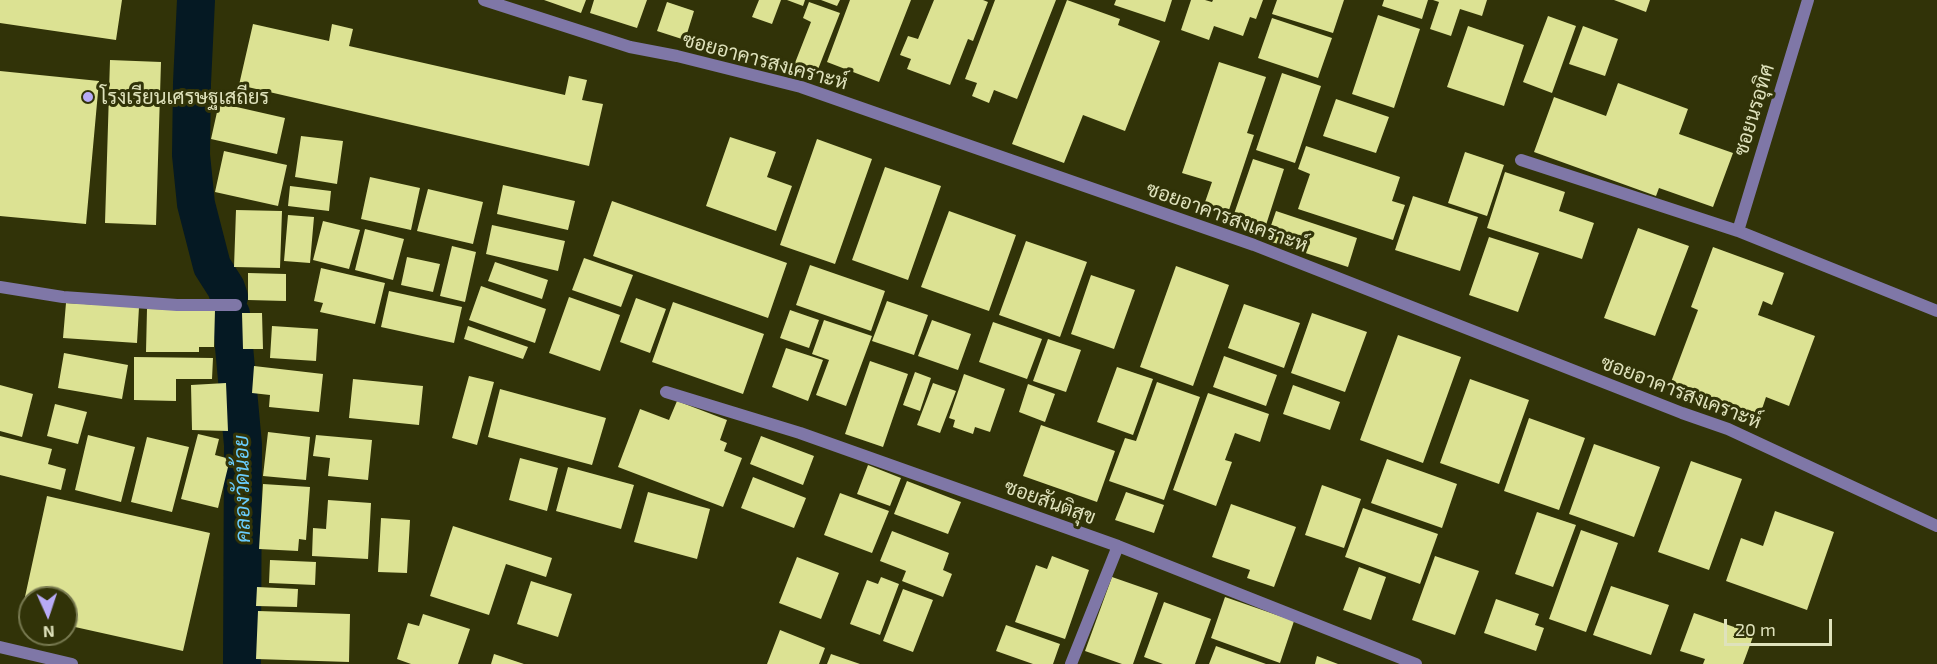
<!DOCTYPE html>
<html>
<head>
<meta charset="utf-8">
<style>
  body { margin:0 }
  #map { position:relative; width:1937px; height:664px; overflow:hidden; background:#313308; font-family:"Exo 2",sans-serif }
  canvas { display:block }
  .north { position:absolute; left:18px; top:586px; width:60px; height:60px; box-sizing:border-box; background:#313308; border:2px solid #777950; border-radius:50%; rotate:177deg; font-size:16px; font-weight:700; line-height:24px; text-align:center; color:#dfe2bc }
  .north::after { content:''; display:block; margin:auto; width:21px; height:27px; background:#b8abf7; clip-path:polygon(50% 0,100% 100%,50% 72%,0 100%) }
  .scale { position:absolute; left:1724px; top:619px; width:108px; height:27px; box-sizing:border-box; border:3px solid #dfe2bc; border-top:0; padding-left:8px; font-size:18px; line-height:21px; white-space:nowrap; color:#dfe2bc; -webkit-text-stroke:4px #313308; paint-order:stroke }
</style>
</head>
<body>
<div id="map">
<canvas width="1937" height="664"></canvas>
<div class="north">N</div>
<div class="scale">20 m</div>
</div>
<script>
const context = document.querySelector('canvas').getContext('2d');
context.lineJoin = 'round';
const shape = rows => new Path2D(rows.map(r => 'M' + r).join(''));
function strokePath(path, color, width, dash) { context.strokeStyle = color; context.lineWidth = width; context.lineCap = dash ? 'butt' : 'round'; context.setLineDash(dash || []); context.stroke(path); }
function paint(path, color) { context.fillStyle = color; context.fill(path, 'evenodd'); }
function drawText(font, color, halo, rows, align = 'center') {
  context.font = font + ' "Exo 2",Sarabun,sans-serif'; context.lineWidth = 6; context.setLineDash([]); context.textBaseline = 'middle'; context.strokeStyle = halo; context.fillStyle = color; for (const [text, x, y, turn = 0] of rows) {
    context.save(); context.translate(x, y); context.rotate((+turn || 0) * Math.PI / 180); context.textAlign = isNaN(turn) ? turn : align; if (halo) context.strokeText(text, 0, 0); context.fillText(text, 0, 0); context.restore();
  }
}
const canal = shape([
  [196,0,192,83,191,155,196,204,212,266,226,288,229,297],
  [231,314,243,445,242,664]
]);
const building = shape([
  [0,0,122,0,116,40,0,23],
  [544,0,586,0,581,13],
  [594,0,647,0,637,28,590,13],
  [759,0,781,0,772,24,752,17],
  [787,0,805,0,803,6],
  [821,0,840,0,837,6],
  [850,0,911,0,879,82,827,62],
  [934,0,983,0,988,2,973,41,968,39,950,85,907,69,911,59,900,55,908,36,918,39],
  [995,0,1056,0,1017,99,994,90,989,103,972,96,977,83,965,79],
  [1067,0,1120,19,1118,25,1160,41,1125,131,1083,115,1064,163,1012,144],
  [1116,0,1172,0,1165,22,1114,5],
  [1191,0,1205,0,1212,2,1213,0,1263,0,1256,19,1250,17,1243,36,1214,26,1209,40,1181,30],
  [1277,0,1344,0,1333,33,1272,14],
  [1384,0,1428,0,1422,19,1382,6],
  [1433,0,1487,0,1482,16,1460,9,1451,36,1430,29,1439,2],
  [1614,0,1650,0,1646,12],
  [667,2,694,11,685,40,657,31],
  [809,2,840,13,815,77,793,68,811,22,803,18],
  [1378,15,1420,29,1394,108,1352,94],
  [1548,16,1576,26,1552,93,1523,82],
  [1272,18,1332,38,1318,78,1258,58],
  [253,24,329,41,332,24,353,29,349,46,565,95,569,76,587,80,582,100,603,104,589,166,239,85],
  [1468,26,1524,45,1504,106,1447,87],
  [1583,26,1618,39,1605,76,1569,64],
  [110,60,161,62,156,225,105,223],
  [1219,62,1266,77,1247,133,1254,135,1228,213,1204,205,1212,182,1182,173],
  [0,71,99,81,86,224,0,216],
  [1282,73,1321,86,1295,163,1256,150],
  [1618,83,1688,109,1679,134,1733,153,1713,207,1659,188,1656,196,1534,152,1554,97,1606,116],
  [1336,99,1389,117,1376,153,1323,136],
  [219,103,285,118,277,154,211,139],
  [301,136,343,141,337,184,295,177],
  [730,137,776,152,767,177,792,186,776,231,706,206],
  [817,139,872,159,835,264,780,245],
  [1306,146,1400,177,1392,201,1405,205,1393,240,1298,209,1310,174,1298,169],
  [224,151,287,165,278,206,215,192],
  [1465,152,1504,165,1487,216,1448,203],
  [1253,159,1284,169,1266,225,1234,214],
  [885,167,941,186,908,280,852,260],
  [1505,172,1565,192,1559,211,1594,223,1582,259,1487,228],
  [370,177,420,188,411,230,361,219],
  [503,185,575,201,568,230,497,214],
  [290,186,331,191,329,211,288,206],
  [428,189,483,202,473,244,417,231],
  [1413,196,1478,217,1460,271,1395,250],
  [612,201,787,263,768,318,593,256],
  [236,210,282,211,280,268,234,267],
  [949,211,1016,235,989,311,921,287],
  [1276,211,1357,238,1348,267,1266,240],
  [288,215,314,217,310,263,284,261],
  [323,221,360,230,349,269,313,260],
  [492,225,565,241,558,271,486,254],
  [1638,228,1689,246,1655,336,1604,318],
  [365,229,404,239,393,280,355,270],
  [1489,237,1539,253,1518,312,1469,295],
  [1026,241,1087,262,1060,337,999,315],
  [452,246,476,252,465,302,440,296],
  [1713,247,1784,273,1772,305,1763,301,1758,315,1815,336,1789,406,1766,397,1760,415,1671,382,1698,310,1691,307],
  [407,257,440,264,433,292,401,285],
  [584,258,633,275,621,307,572,290],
  [495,262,548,280,542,299,488,281],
  [810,265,885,291,871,331,796,305],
  [1176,266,1229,285,1193,386,1140,367],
  [321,268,385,283,375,324,320,312,323,303,314,301],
  [248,273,286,274,286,301,248,300],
  [1091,275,1135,290,1114,349,1071,334],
  [481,286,546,309,535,343,469,320],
  [389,291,462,307,454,343,381,327],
  [569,297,620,315,600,371,549,353],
  [636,298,666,309,650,353,620,342],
  [887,301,928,315,914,355,872,341],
  [673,302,764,334,743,394,652,362],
  [66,303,139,307,137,343,63,338],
  [1244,304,1300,323,1284,368,1228,348],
  [147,309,215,310,214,347,199,347,199,352,146,352],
  [790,310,819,320,809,348,780,338],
  [242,313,262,313,263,349,243,349],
  [1312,313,1367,332,1345,392,1291,373],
  [824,320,872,336,846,406,816,395,829,360,812,354],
  [932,320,971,334,958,370,918,356],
  [993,322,1042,339,1027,379,979,362],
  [272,326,318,329,316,361,270,358],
  [468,326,528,347,523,359,464,339],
  [1398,335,1461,357,1423,463,1360,440],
  [1048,339,1081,350,1066,392,1033,381],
  [786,348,823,360,808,401,772,387],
  [64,353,128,365,122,399,58,388],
  [1224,356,1277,375,1266,406,1213,387],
  [134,357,213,358,212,379,176,379,176,401,134,400],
  [870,361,908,374,883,447,845,434],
  [254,366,323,374,319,412,269,407,270,395,252,393],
  [1117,367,1153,379,1133,435,1097,422],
  [915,372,931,378,920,411,903,405],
  [964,374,1005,389,990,432,975,427,973,434,953,427,955,420,949,418],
  [469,376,494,382,477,445,452,438],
  [353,379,423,386,419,425,349,418],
  [1470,379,1529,400,1499,484,1440,463],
  [1157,382,1200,397,1164,500,1109,481,1125,438,1136,441],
  [226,383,228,431,192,430,191,385],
  [933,383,956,391,940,433,917,425],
  [1028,384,1055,394,1045,422,1019,412],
  [0,385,33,394,22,437,0,431],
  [1293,385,1340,402,1330,430,1283,414],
  [500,389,606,418,592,465,488,437],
  [1208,393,1269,414,1260,442,1235,433,1225,460,1232,462,1216,506,1173,490],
  [677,401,727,420,720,440,727,443,724,451,742,458,723,507,618,467,640,409,669,420],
  [55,404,87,412,78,444,47,436],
  [1529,418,1585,438,1559,510,1504,491],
  [1041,425,1115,451,1097,502,1023,476],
  [268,432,310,437,306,480,263,476],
  [198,434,219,439,215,455,230,459,218,508,181,499],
  [88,435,135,447,121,502,75,490],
  [316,435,372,440,368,480,328,476,330,458,313,456],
  [0,436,52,449,48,464,66,469,61,490,0,475],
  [761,436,814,456,803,485,750,464],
  [147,437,189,447,172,512,131,502],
  [1594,444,1660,467,1634,537,1569,514],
  [520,458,558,468,547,511,509,500],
  [1387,459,1457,484,1442,528,1371,503],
  [1691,461,1742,479,1709,570,1658,552],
  [868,465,901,478,890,506,857,494],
  [568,467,634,485,621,529,556,511],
  [753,477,806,498,794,528,741,508],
  [907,481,961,502,948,534,894,514],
  [263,484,310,487,306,540,299,539,298,551,259,549],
  [1322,485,1361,499,1344,548,1305,535],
  [648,492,710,509,697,559,634,542],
  [1126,492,1164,505,1154,533,1115,520],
  [840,493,889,511,872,553,824,535],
  [47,496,210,533,183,651,66,625,66,598,30,598,30,617,21,615],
  [328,500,371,503,368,559,312,556,313,528,326,529],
  [1231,504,1296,527,1274,587,1247,578,1250,570,1212,557],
  [1363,508,1438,534,1420,584,1345,557],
  [1775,511,1834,532,1807,610,1726,581,1741,538,1763,546],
  [1537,512,1576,525,1553,587,1515,574],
  [381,518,410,520,407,573,378,572],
  [453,526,552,558,546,577,506,564,489,615,430,596],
  [1581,530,1618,543,1586,632,1549,619],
  [892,531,949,553,943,570,952,574,943,597,902,581,906,571,880,561],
  [1052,556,1089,570,1065,639,1015,622,1036,565,1047,569],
  [1435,556,1479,571,1455,635,1412,620],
  [797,557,839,573,821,619,779,603],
  [270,560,316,562,315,585,269,583],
  [1359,567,1386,577,1371,620,1343,610],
  [881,577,899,584,880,635,850,624,867,580,878,584],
  [1112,577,1158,593,1133,664,1122,664,1085,651],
  [531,581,572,594,558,637,517,624],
  [1611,586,1669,605,1651,655,1593,635],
  [257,587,298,589,297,607,256,606],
  [903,589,933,600,913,652,883,641],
  [1225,597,1294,621,1280,663,1211,638],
  [1496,599,1539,614,1535,625,1544,628,1536,651,1484,633],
  [1164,602,1211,619,1195,664,1163,664,1144,657],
  [258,611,350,614,349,662,256,659],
  [1694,613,1754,634,1743,664,1703,664,1705,659,1680,651],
  [423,614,470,629,458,664,411,664,397,659,408,623,419,626],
  [1006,625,1060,644,1053,664,1033,664,996,651],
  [780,630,825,648,819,664,767,664],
  [1216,646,1266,664,1209,664],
  [494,654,524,664,491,664],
  [831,654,860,664,827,664],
  [1317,656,1338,664,1315,664]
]);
const street = shape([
  [484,0,630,47,677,56,801,87,1254,245,1682,413,1728,429,1937,526],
  [1521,160,1738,231,1937,311],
  [1738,231,1808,0],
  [0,287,63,297,177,305,236,305],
  [666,392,800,433,1118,546,1416,664],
  [0,647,72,664],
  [1071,664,1118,546]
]);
const markers = [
  [88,97,6,"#b8abf7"]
];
const streetNames = [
  ["ซอยอาคารสงเคราะห์",765,61,15],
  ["ซอยนรอุทิศ",1754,110,-73],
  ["ซอยอาคารสงเคราะห์",1227,217,20],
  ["ซอยอาคารสงเคราะห์",1681,392,21],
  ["ซอยสันติสุข",1050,502,20]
];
const poiNames = [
  ["โรงเรียนเศรษฐเสถียร",100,97]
];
const waterNames = [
  ["คลองวัดน้อย",242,489,-91]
];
strokePath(canal, '#051923', 38);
paint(building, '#dce293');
strokePath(street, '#7f77a7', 12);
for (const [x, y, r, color] of markers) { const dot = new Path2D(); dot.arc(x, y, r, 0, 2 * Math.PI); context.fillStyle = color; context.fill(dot); strokePath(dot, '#313308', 2); }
drawText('20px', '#dfe2bc', '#313308', streetNames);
drawText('20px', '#dfe2bc', '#313308', poiNames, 'left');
drawText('italic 21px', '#6acdfd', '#313308', waterNames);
</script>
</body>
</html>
